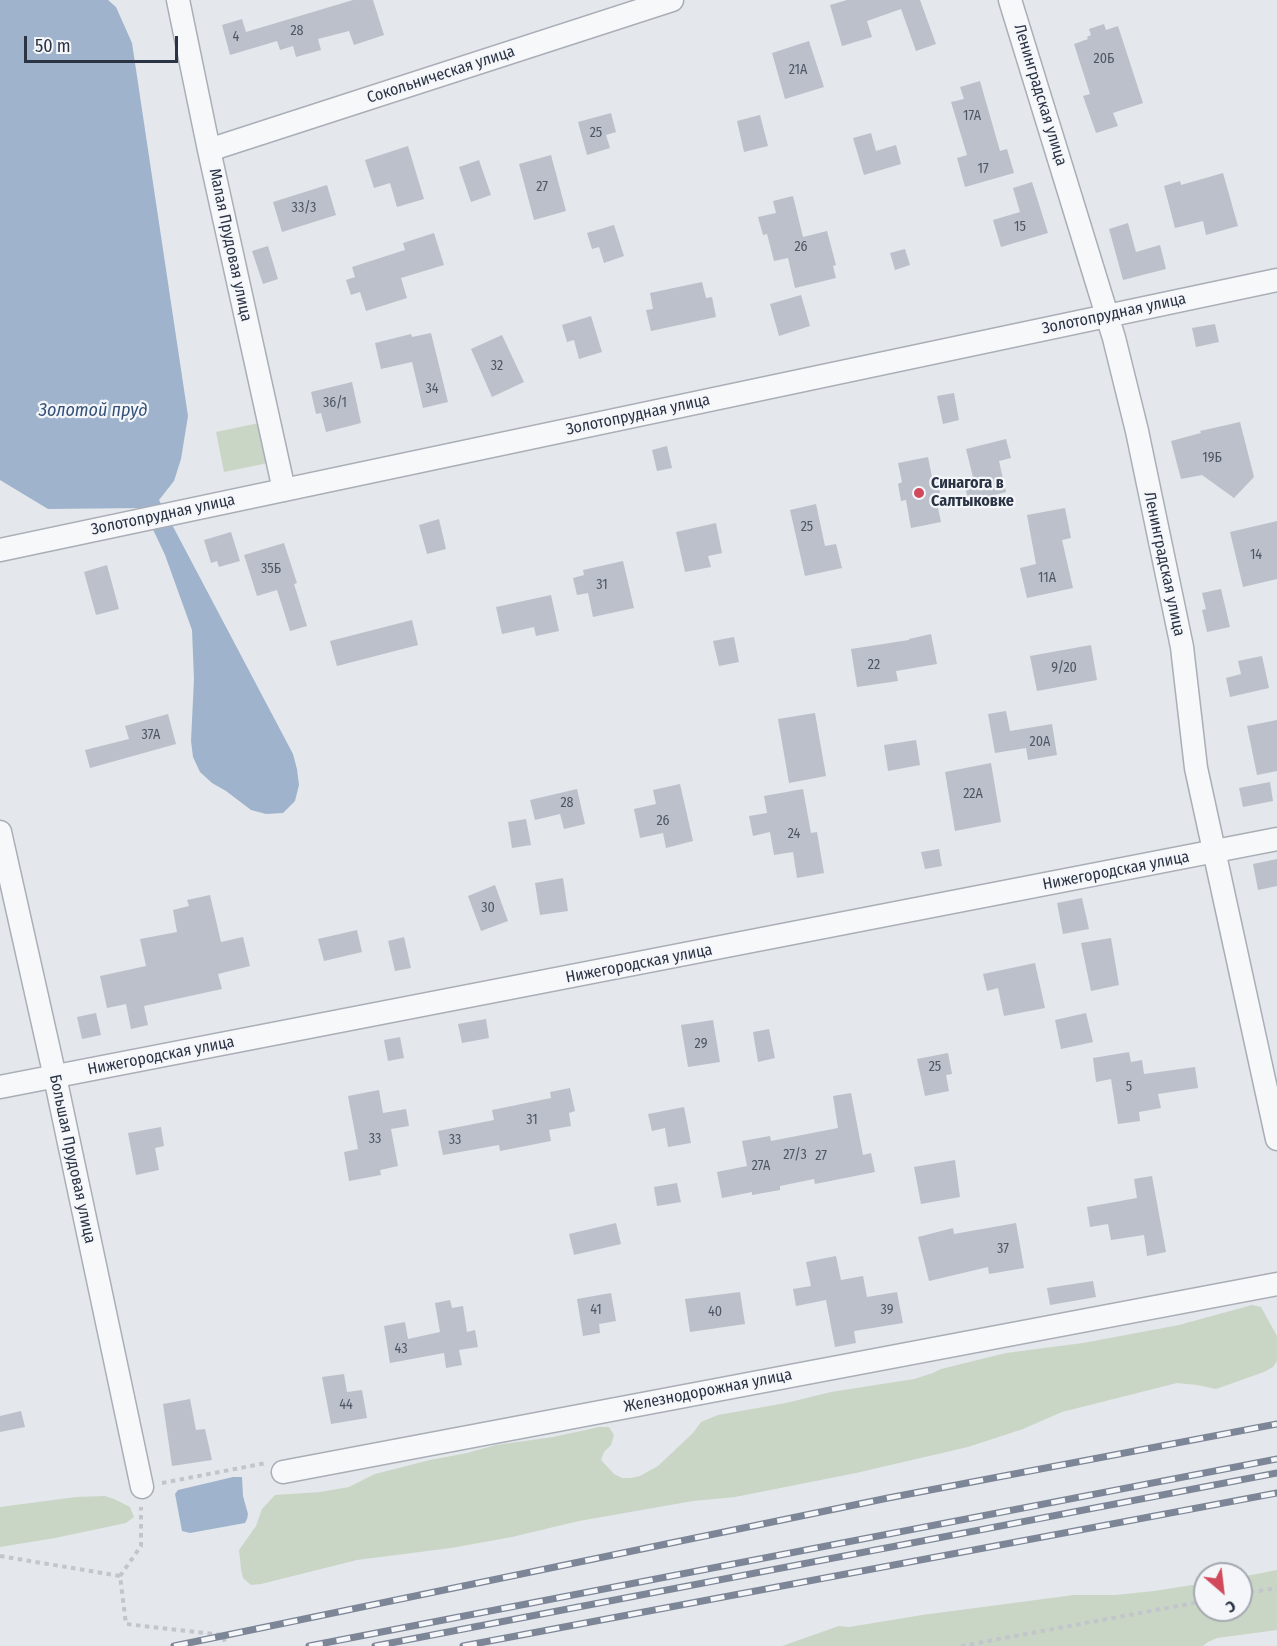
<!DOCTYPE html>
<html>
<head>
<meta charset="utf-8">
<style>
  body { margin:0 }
  #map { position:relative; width:1277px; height:1646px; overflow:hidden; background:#e4e7ec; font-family:"Fira Sans Condensed",sans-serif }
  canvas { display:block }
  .north { position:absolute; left:1193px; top:1562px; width:60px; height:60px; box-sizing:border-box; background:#f4f6f9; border:2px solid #a4a8b1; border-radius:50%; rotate:152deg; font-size:16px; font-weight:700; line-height:24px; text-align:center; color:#2b3445 }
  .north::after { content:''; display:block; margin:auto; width:21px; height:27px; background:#d1495b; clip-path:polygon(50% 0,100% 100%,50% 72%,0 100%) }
  .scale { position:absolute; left:24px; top:36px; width:154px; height:27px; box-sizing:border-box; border:3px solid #2b3445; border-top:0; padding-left:8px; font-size:18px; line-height:21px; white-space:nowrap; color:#2b3445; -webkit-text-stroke:4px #f4f6f9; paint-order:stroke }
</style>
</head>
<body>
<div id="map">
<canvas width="1277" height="1646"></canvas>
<div class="north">С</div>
<div class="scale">50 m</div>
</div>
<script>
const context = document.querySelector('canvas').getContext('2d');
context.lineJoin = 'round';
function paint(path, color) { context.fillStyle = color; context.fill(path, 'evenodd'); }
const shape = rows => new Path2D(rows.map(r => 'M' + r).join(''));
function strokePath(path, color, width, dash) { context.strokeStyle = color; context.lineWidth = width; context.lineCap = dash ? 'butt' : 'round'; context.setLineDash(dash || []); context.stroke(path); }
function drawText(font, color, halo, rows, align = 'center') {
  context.font = font + ' "Fira Sans Condensed",sans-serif'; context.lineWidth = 4.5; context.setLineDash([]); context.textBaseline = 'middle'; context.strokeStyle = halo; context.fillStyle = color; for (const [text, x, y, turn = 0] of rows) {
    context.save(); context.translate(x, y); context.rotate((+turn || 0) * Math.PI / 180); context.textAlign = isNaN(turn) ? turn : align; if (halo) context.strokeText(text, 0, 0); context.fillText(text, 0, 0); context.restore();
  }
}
const green = shape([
  [259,423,268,463,224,472,216,432],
  [1252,1305,1261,1307,1277,1336,1277,1361,1273,1367,1264,1372,1216,1389,1197,1385,1177,1383,1062,1412,1023,1429,968,1447,856,1473,735,1497,693,1501,579,1521,512,1537,451,1548,357,1560,261,1584,251,1585,243,1578,241,1569,239,1550,256,1526,262,1509,275,1495,320,1492,349,1487,375,1474,430,1460,467,1453,496,1445,553,1437,599,1427,609,1427,614,1435,611,1445,604,1452,601,1460,614,1474,622,1478,631,1478,640,1476,658,1466,693,1433,701,1422,718,1415,786,1403,831,1392,914,1379,933,1373,941,1369,1006,1353,1083,1343,1179,1325],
  [105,1496,114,1499,130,1507,134,1517,126,1523,55,1538,0,1547,0,1507,76,1497],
  [1277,1570,1277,1630,1217,1638,1208,1642,1203,1646,782,1646,839,1626,849,1627,922,1615,1074,1595,1115,1595,1154,1591,1205,1583,1205,1610,1241,1610,1241,1577]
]);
const water = shape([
  [0,0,108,0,116,7,132,43,188,416,181,459,174,481,159,500,293,754,297,769,299,785,295,801,283,813,266,814,251,810,226,791,212,783,200,772,193,757,191,741,194,679,192,630,165,555,143,508,48,509,0,480],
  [233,1477,242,1477,243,1496,248,1514,247,1519,245,1523,190,1533,182,1531,176,1499,175,1494,178,1490]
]);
const building = shape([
  [353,0,373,0,384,35,354,45,349,31,318,39,321,50,296,57,293,46,280,50,277,41,230,55,222,25,242,19,246,32],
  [847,0,920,0,936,44,916,51,901,9,867,21,872,37,842,46,830,5],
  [1104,24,1106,30,1118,26,1143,103,1113,113,1118,126,1096,133,1083,96,1090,94,1074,44,1088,39,1087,37,1091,35,1089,29],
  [809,41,824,87,785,99,772,53],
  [980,81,1000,151,1007,149,1014,173,965,187,957,158,967,155,951,102,964,99,960,87],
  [611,113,616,132,606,135,610,148,587,155,578,122],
  [760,115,768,146,744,152,737,121],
  [871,133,876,151,896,145,901,164,864,175,853,138],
  [408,146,424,199,397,207,390,183,374,188,365,160],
  [551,155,566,211,534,220,519,164],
  [479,160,491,195,471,202,459,167],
  [1223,173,1238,226,1206,235,1203,221,1175,228,1164,186,1180,181,1181,185],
  [1032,182,1048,233,1001,247,993,220,1020,212,1013,188],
  [327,185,336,215,282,232,273,202],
  [793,196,803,237,827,231,836,265,833,266,836,278,795,288,788,258,774,261,767,234,763,235,758,217,776,213,773,201],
  [1128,223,1136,252,1160,245,1166,269,1123,280,1109,229],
  [614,225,624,256,604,263,599,247,592,249,587,233],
  [434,233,444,265,401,278,407,298,366,311,360,292,351,295,346,280,355,277,352,267,405,250,403,243],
  [268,246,278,279,263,284,252,251],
  [905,249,910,265,895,270,890,253],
  [702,282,706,298,712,297,716,317,651,331,646,310,653,309,650,293],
  [801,295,810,326,779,336,770,304],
  [591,316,602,352,579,359,574,340,567,342,562,325],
  [1215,324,1219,342,1196,347,1192,328],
  [431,333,448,402,423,408,412,362,381,369,375,343,411,334,412,337],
  [502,335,524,382,492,397,471,349],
  [352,382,361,423,326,432,321,413,316,414,311,392],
  [954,393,959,420,943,424,937,396],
  [1240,422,1254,477,1234,498,1202,475,1181,479,1171,441,1201,433,1200,431],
  [1006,439,1011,458,999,461,1006,492,969,502,964,484,974,481,966,449],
  [667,446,672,468,657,471,652,450],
  [928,457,932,477,937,476,940,493,935,494,941,522,911,528,906,500,901,501,898,484,902,482,898,463],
  [816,504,825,546,836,544,842,568,805,576,790,510],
  [1065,508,1071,538,1062,540,1073,588,1027,598,1020,568,1036,564,1027,515],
  [439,519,446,549,427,554,419,525],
  [1277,521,1277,579,1243,587,1230,532],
  [716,523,722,553,708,556,711,567,685,572,676,532],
  [231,532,240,561,219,567,217,561,211,563,204,540],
  [284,543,297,583,294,584,307,626,290,631,277,590,257,596,244,555],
  [623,561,634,608,593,617,588,593,577,595,573,578,584,575,583,570],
  [107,565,119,609,96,615,84,572],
  [1221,589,1230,627,1207,632,1202,610,1206,609,1202,593],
  [551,595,559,631,536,636,534,627,502,634,496,607],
  [412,620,418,645,337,666,330,641],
  [931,634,937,664,896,671,898,681,857,687,851,649,909,640,909,639],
  [734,637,739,662,719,666,713,641],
  [1091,645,1097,680,1037,691,1030,656],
  [1262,656,1269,688,1230,697,1226,678,1241,674,1238,661],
  [1006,711,1010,731,1052,724,1057,755,1028,760,1026,748,995,753,988,714],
  [815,713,826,776,789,783,778,719],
  [168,714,176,744,90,768,85,750,129,739,125,726],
  [1277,720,1277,771,1257,775,1247,726],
  [916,740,920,765,888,771,884,745],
  [991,763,1001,822,955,831,945,772],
  [1270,782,1273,801,1243,807,1239,788],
  [680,784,693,841,666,848,663,833,640,838,634,809,656,804,653,790],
  [577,789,585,824,564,829,560,814,535,820,530,800],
  [803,789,811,833,817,832,824,873,797,878,793,852,774,855,770,832,753,836,749,816,767,813,764,796],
  [526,819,531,845,512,848,508,822],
  [939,849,942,866,925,869,921,852],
  [1277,859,1277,886,1258,890,1253,864],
  [563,878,568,911,540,915,535,883],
  [495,885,508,921,481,931,468,896],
  [210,895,221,942,243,937,250,966,218,974,222,989,144,1006,148,1025,131,1029,126,1004,107,1008,100,976,146,966,140,939,177,932,173,910,189,906,187,900],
  [1082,898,1089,929,1063,934,1057,903],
  [357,930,362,952,324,961,318,939],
  [404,937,411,968,395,971,388,941],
  [1111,938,1119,985,1091,991,1081,943],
  [1035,963,1045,1008,1004,1016,998,988,987,991,983,974],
  [96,1013,101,1035,82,1039,77,1017],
  [1086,1013,1093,1042,1061,1049,1055,1020],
  [486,1019,489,1038,462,1043,458,1024],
  [713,1020,720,1062,688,1067,681,1025],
  [769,1029,775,1058,758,1062,753,1032],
  [400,1037,404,1058,388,1061,384,1040],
  [1129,1052,1131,1062,1142,1060,1144,1074,1195,1067,1198,1088,1158,1094,1161,1108,1139,1112,1140,1121,1118,1124,1111,1079,1096,1082,1093,1058],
  [948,1053,952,1074,946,1075,949,1091,925,1096,917,1059],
  [570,1088,575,1111,569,1113,571,1126,549,1130,551,1141,500,1151,499,1145,443,1155,438,1131,494,1120,492,1110,551,1098,550,1092],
  [379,1090,383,1113,406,1109,409,1126,391,1129,398,1166,380,1170,381,1175,349,1181,344,1152,358,1149,348,1096],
  [851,1093,863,1155,871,1153,875,1172,815,1184,814,1179,780,1186,780,1190,752,1195,752,1192,722,1198,717,1172,747,1166,742,1141,770,1136,771,1141,838,1128,833,1096],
  [684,1107,691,1143,668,1147,665,1128,652,1131,648,1114],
  [161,1127,164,1146,155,1148,159,1170,136,1175,128,1133],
  [955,1160,960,1197,921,1204,914,1167],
  [1152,1176,1166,1252,1147,1256,1144,1235,1111,1240,1108,1224,1090,1227,1087,1207,1137,1198,1134,1179],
  [677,1183,681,1202,657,1206,654,1187],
  [616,1223,621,1244,574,1255,569,1234],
  [1016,1223,1024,1268,989,1274,988,1267,929,1281,918,1237,953,1228,954,1234],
  [836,1256,841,1280,863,1276,867,1297,897,1292,903,1323,854,1331,856,1343,835,1347,826,1300,796,1306,793,1289,811,1286,806,1262],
  [1093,1281,1096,1297,1050,1305,1047,1288],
  [740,1292,745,1324,690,1332,685,1299],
  [611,1293,616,1321,599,1324,600,1333,583,1336,577,1299],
  [450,1300,452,1308,463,1306,467,1332,475,1330,478,1347,459,1350,462,1365,446,1368,444,1353,390,1363,384,1326,405,1322,408,1339,440,1332,435,1303],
  [344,1374,347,1392,362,1390,367,1418,331,1424,322,1377],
  [190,1399,196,1430,205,1429,212,1460,172,1466,163,1404],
  [21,1411,25,1427,0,1432,0,1416]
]);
const path = shape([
  [162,1483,266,1463],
  [0,1556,120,1576,126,1624,223,1635,226,1646],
  [120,1576,141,1546,141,1507],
  [1241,1594,1277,1588],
  [961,1646,1205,1601]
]);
const street = shape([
  [178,0,209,150,284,490],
  [1010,0,1114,338,1137,431,1182,647,1196,768,1277,1139],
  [209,150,672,0],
  [0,550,1277,280],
  [0,832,55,1077,142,1487],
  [0,1087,1277,839],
  [283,1472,1277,1284]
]);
const rail = shape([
  [174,1646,888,1498,1277,1424],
  [309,1646,1277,1459],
  [375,1646,1277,1473],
  [463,1646,1277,1493]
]);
const markers = [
  [919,493,6,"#d1495b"]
];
const numberNames = [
  ["28",297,31],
  ["4",236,37],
  ["20Б",1104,59],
  ["21А",798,70],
  ["17А",972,116],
  ["25",596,133],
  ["17",983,169],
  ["27",542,187],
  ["33/3",304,208],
  ["15",1020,227],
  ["26",801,247],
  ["32",497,366],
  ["34",432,389],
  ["36/1",335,403],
  ["19Б",1212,458],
  ["25",807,527],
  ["14",1256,555],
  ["35Б",271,569],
  ["11А",1047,578],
  ["31",602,585],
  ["22",874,665],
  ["9/20",1064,668],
  ["37А",151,735],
  ["20А",1040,742],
  ["22А",973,794],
  ["28",567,803],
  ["26",663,821],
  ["24",794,834],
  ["30",488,908],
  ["29",701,1044],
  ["25",935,1067],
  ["5",1129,1087],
  ["31",532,1120],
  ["33",375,1139],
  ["33",455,1140],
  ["27/3",795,1155],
  ["27",821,1156],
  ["27А",761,1166],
  ["37",1003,1249],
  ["41",596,1310],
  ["39",887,1310],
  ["40",715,1312],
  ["43",401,1349],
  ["44",346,1405]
];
const streetNames = [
  ["Сокольническая улица",441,75,-18],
  ["Ленинградская улица",1040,95,73],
  ["Малая Прудовая улица",230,245,78],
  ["Золотопрудная улица",1114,314,-12],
  ["Золотопрудная улица",638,415,-12],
  ["Золотопрудная улица",163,515,-12],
  ["Ленинградская улица",1164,564,78],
  ["Нижегородская улица",1116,871,-11],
  ["Нижегородская улица",639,964,-11],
  ["Нижегородская улица",161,1056,-11],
  ["Большая Прудовая улица",72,1159,78],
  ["Железнодорожная улица",708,1391,-11]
];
const poiNames = [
  ["Синагога в",931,484],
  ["Салтыковке",931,502]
];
const waterNames = [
  ["Золотой пруд",93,411]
];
paint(green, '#c9d6c5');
paint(water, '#9fb4cc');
paint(building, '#bbc0ca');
strokePath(street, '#a9aeb7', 25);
strokePath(path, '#c2c5cb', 4, [4.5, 4.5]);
strokePath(street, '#f7f8fa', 22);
strokePath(rail, '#7d8696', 7);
strokePath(rail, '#f4f6f9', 4.5, [14]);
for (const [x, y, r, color] of markers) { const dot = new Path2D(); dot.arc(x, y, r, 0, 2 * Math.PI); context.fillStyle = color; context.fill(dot); strokePath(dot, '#f4f6f9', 2); }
drawText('14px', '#4f5766', null, numberNames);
drawText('16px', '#2b3445', '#f4f6f9', streetNames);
drawText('bold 16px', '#2b3445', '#f4f6f9', poiNames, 'left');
drawText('italic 18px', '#34527a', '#f4f6f9', waterNames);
</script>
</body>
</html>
